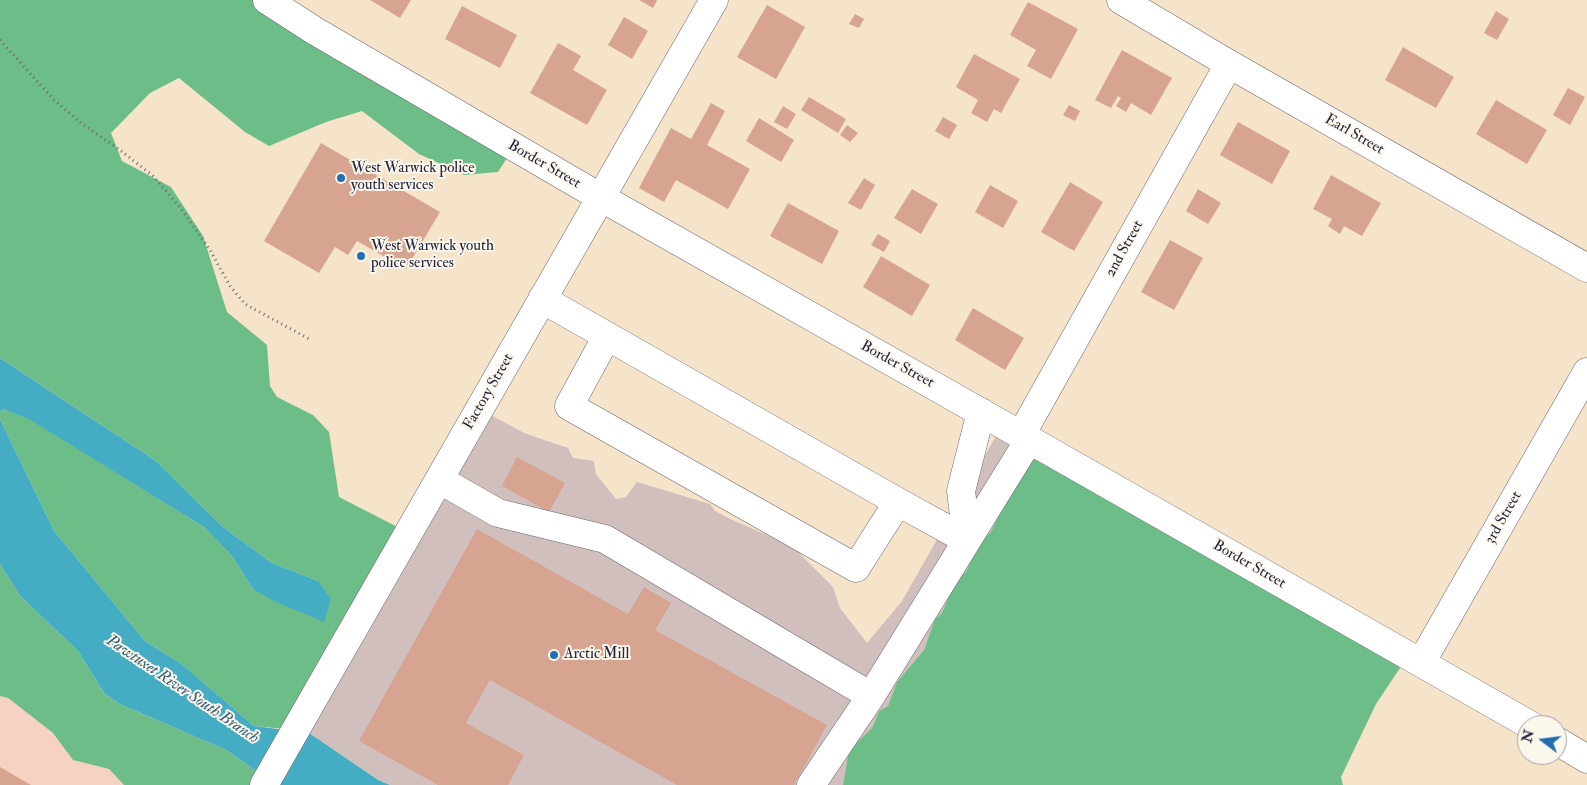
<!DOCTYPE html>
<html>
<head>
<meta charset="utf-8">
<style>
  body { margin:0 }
  #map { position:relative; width:1587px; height:785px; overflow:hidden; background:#f5e3ca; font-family:"IM FELL Double Pica",serif }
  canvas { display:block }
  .north { position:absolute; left:1517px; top:715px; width:50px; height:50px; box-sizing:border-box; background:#fbf7ec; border:1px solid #a4a2a5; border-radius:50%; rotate:285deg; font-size:14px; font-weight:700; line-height:20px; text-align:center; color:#22223b }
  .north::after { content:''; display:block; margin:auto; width:18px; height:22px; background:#1f6fb2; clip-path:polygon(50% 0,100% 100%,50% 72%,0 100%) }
</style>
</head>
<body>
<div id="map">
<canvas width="1587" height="785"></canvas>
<div class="north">N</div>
</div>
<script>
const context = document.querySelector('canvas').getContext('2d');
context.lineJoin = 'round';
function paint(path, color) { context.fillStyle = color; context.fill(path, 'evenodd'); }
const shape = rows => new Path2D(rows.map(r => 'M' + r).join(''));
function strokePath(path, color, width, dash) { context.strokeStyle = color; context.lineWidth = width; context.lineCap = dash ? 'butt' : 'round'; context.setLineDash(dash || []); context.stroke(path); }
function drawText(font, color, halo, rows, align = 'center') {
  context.font = font + ' "IM FELL Double Pica",serif'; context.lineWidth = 4; context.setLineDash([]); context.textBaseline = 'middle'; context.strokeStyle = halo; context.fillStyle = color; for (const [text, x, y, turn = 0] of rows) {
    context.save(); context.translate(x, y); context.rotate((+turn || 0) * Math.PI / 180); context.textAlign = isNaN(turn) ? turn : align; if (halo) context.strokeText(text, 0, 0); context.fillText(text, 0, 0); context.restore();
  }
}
const built = shape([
  [0,696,8,698,53,733,73,760,109,769,124,785,0,785]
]);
const industrial = shape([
  [491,415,524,433,568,448,573,458,594,461,596,474,616,499,626,497,637,482,710,504,715,511,728,518,792,546,833,587,840,608,867,643,902,601,1000,429,1029,447,991,532,979,542,966,572,956,580,942,613,935,619,924,650,897,682,888,706,879,711,872,728,849,750,843,785,390,785,378,780,309,733]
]);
const forest = shape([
  [0,0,268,0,517,142,498,172,464,175,419,154,362,111,326,122,269,146,245,132,179,78,150,93,111,133,122,161,171,187,203,236,227,312,267,345,270,386,277,397,313,415,329,432,339,497,417,537,296,730,254,726,183,665,145,641,54,531,0,419,0,412,3,409,29,418,204,527,232,556,253,589,318,581,272,563,223,527,156,461,0,358],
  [1029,447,1406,659,1376,704,1341,777,1343,785,843,785,849,750,872,728,879,711,888,706,897,682,924,650,935,619,942,613,956,580,966,572,979,542,991,532],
  [0,564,20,596,78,651,105,694,120,704,226,750,272,782,273,785,124,785,109,769,73,760,53,733,8,698,0,696]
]);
const water = shape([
  [0,358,156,461,223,527,272,563,318,581,331,599,324,622,274,601,253,589,232,556,204,527,29,419,3,409,0,412],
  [0,419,54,531,145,641,183,665,254,726,309,733,378,780,390,785,273,785,272,782,226,750,120,704,105,694,78,651,20,596,0,564]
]);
const building = shape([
  [370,0,411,0,400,18],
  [639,0,657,0,653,8],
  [1028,2,1078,29,1051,79,1027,66,1036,50,1010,35],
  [767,5,805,27,776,79,737,57],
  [462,6,517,35,500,68,445,39],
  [1496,11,1509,19,1497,40,1484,33],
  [855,14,864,19,859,28,849,24],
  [624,17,648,31,632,59,608,45],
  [558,43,581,56,573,70,607,90,587,125,530,93],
  [1403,47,1454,77,1436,108,1385,80],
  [1122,50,1172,78,1151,115,1131,103,1126,112,1116,106,1121,98,1118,96,1111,108,1095,100],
  [974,54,1020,79,1001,113,994,109,987,122,971,113,978,100,956,87],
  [1568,88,1585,97,1570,125,1553,115],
  [809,97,846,119,838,133,801,110],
  [1496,100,1547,130,1527,164,1476,134],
  [711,103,725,111,707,145,750,169,728,209,676,180,664,202,639,188,671,128,691,139],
  [1069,105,1080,111,1075,121,1063,115],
  [783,106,796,114,787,129,774,122],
  [943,117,957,125,949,139,935,131],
  [759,118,794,140,781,162,746,141],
  [1238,122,1290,151,1272,184,1220,155],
  [847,125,858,133,850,142,840,135],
  [321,143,440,212,406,269,357,241,348,255,335,247,319,273,264,241],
  [1331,175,1381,203,1362,236,1344,226,1340,234,1328,226,1332,219,1313,209],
  [864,178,875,185,861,210,848,203],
  [1070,182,1103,202,1074,251,1041,232],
  [990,185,1018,201,1003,228,975,212],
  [912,189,938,204,921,234,894,218],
  [1198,189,1221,203,1208,224,1186,211],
  [788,203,839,231,822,264,770,236],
  [878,234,890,241,884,252,871,245],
  [1170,240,1203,258,1174,310,1141,292],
  [881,256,930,285,912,316,863,287],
  [973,308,1024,338,1005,370,955,340],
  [517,457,565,483,549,512,502,486],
  [477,529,628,614,644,587,671,603,655,630,827,725,794,785,677,785,490,680,466,723,524,755,508,785,438,785,359,741],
  [0,767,31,785,0,785]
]);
const path = shape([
  [0,40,54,100,81,123,120,150,153,176,180,207,210,250,230,286,245,304,311,340]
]);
const minor = shape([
  [267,0,315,31,600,197,1021,435,1530,725],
  [1121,0,1229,64,1587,268],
  [542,299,898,502,967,540],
  [607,336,569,406,856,568,898,502],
  [1021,435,1229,64],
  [440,480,498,513,605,539,871,696],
  [967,540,961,491,981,412],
  [1421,663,1587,372],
  [1557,741,1587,759],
  [264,785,714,0],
  [811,785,871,696,1029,440]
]);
const markers = [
  [341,178,5,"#1f6fb2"],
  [361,256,5,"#1f6fb2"],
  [554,655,5,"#1f6fb2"]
];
const streetNames = [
  ["Earl Street",1354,135,30],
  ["Border Street",544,165,30],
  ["2nd Street",1125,249,-61],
  ["Border Street",897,365,29],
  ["Factory Street",489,392,-60],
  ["3rd Street",1504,518,-60],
  ["Border Street",1249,565,30]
];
const poiNames = [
  ["West Warwick police",351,169],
  ["youth services",351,186],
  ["West Warwick youth",371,247],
  ["police services",371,264],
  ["Arctic Mill",564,655]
];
const waterNames = [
  ["Pawtuxet River South Branch",182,690,34]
];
paint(built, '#f6d2c3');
paint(industrial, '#d1bfbd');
paint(forest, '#6cbd88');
paint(water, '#44adc4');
paint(building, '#d7a491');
strokePath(minor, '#6c666d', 29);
strokePath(path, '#6c666d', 3, [1, 4]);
strokePath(minor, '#fff', 28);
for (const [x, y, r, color] of markers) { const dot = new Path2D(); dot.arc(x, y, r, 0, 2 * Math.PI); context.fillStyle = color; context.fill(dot); strokePath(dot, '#fbf7ec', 2); }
drawText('15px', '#22223b', '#fbf7ec', streetNames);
drawText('15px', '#22223b', '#fbf7ec', poiNames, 'left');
drawText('italic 16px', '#305a72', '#fbf7ec', waterNames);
</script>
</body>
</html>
